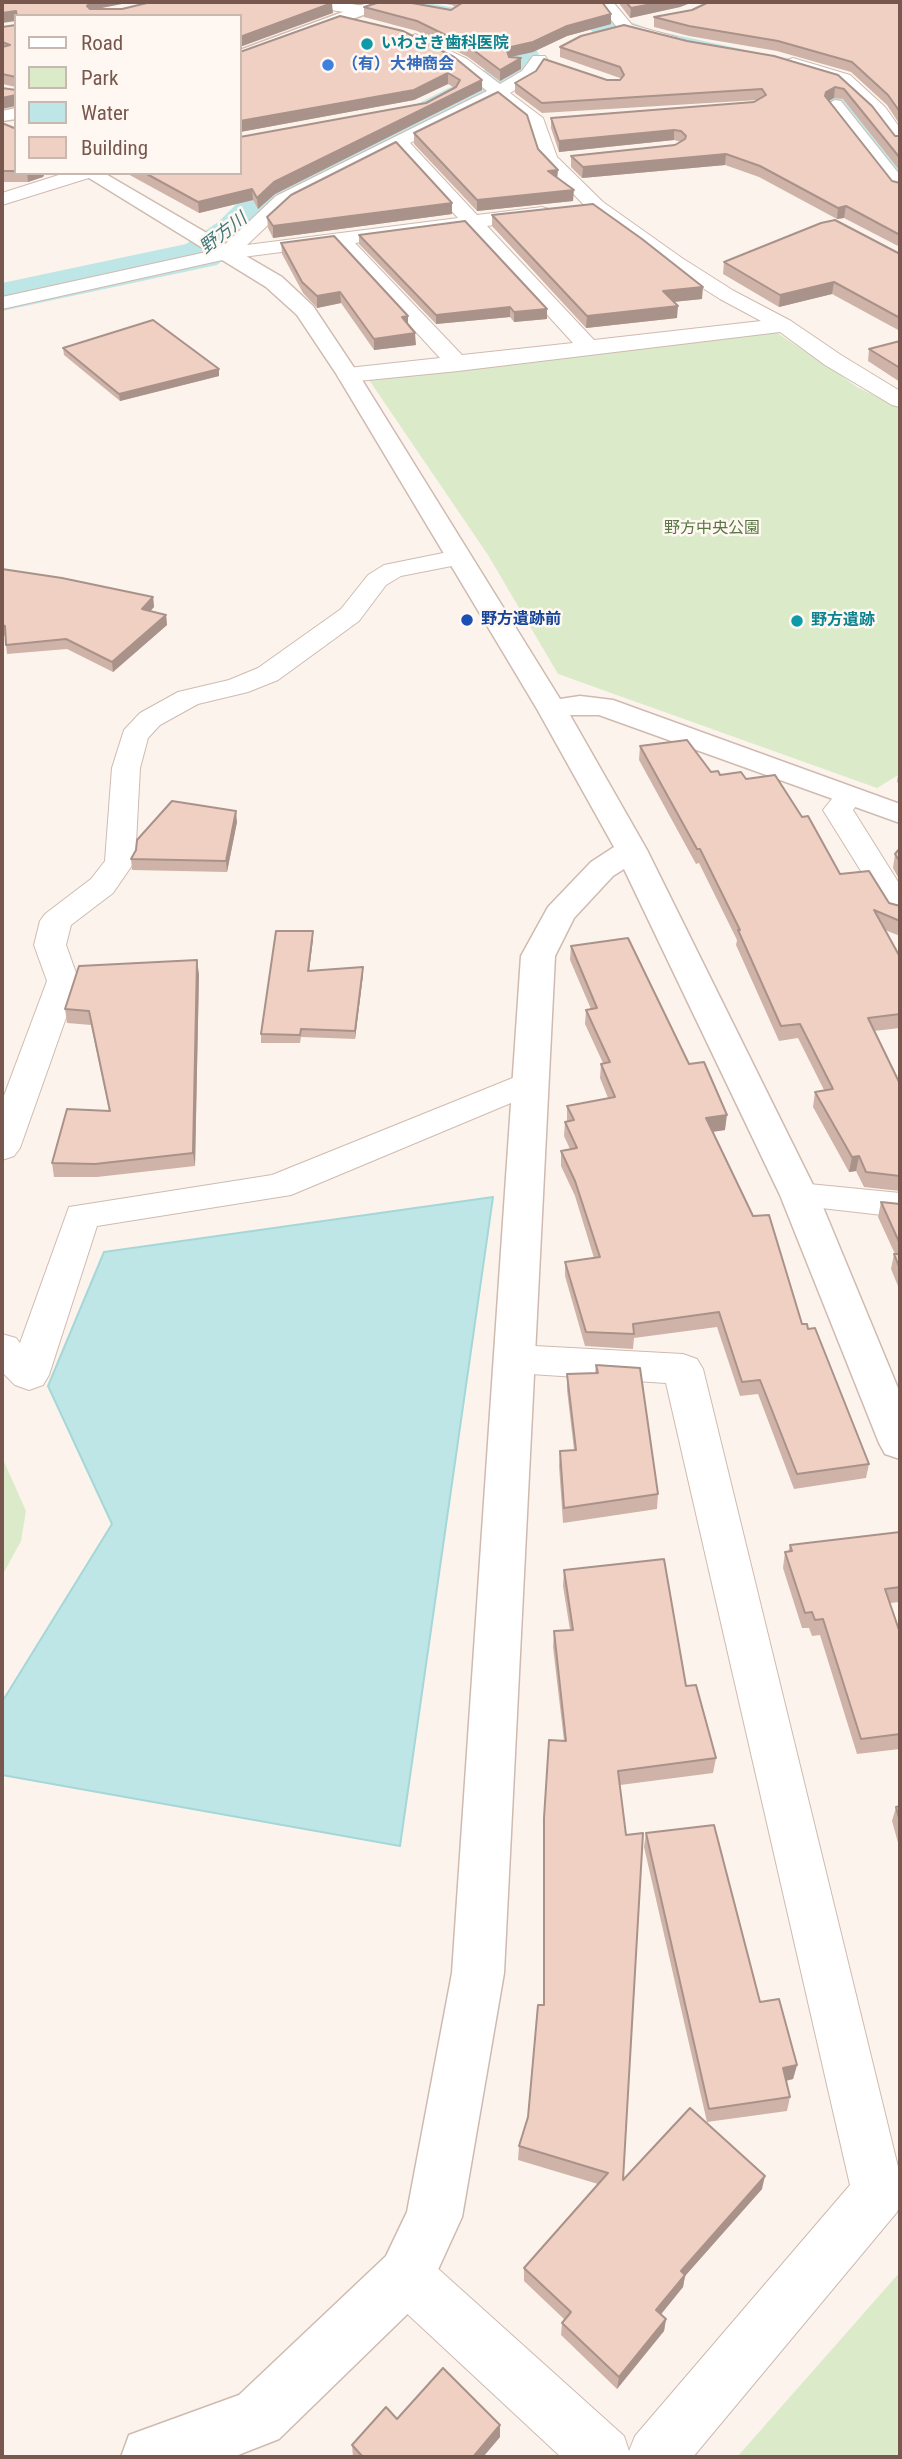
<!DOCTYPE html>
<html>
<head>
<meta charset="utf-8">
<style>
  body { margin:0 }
  #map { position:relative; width:902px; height:2459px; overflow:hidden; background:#fcf4ec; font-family:"Roboto Condensed",sans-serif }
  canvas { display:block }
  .frame { position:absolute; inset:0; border:4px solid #78584e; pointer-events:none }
  .legend { position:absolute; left:14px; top:14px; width:228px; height:161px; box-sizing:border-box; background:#fff8f2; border:2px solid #c9b8b0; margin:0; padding:9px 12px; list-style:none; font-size:21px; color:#78584e }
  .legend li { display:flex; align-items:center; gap:14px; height:35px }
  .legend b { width:35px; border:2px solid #c9b8b0 }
</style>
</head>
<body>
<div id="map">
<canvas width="902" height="2459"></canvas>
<div class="frame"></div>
<ul class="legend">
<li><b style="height:9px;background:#fff"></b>Road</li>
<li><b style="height:19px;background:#dbebc9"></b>Park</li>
<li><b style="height:19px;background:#bfe6e6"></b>Water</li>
<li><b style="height:19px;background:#f1d0c4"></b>Building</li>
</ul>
</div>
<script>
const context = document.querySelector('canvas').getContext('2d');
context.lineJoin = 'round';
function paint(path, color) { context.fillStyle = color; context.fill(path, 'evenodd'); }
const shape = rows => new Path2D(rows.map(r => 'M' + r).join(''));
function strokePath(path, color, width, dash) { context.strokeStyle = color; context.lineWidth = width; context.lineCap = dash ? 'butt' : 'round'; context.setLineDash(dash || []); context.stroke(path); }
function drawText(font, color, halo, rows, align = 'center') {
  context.font = font + ' "Roboto Condensed","Noto Sans JP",sans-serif'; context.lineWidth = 5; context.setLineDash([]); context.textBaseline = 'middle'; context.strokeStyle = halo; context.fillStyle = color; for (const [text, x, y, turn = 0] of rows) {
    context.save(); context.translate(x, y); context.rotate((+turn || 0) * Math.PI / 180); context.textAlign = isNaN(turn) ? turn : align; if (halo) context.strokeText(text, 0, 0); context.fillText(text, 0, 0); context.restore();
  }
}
const green = shape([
  [776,332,834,371,844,374,843,377,857,387,900,408,900,774,877,788,558,674,488,555,369,380],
  [2,1457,26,1511,21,1541,2,1576],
  [900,2272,900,2457,737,2457]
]);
const water = shape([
  [493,1197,400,1846,2,1775,2,1702,112,1524,48,1386,104,1252,493,1197]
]);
const river = shape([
  [338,2,421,2,468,10,524,33,539,54,525,79,284,205,250,240,217,265,2,311,2,283,186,244,218,222,254,187,496,64,501,54,498,49,447,27,356,13,344,9,338,2],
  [570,2,606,2,620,18,652,30,812,64,842,78,878,108,900,135,900,174,885,171,850,124,814,94,787,81,642,50,594,34,570,2]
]);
const minor = shape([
  [304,2,340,2,369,7,371,10,363,15,312,7,304,2],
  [597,2,613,2,632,25,676,37,678,40,670,45,620,31,597,2],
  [415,34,467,59,500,84,522,71,533,56,545,56,547,59,534,79,510,93,543,118,557,157,603,202,682,258,734,291,791,321,841,355,900,391,900,407,892,405,825,365,780,332,458,371,348,382,340,380,337,375,340,370,348,368,440,358,336,245,227,259,2,309,2,297,220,249,276,196,487,91,455,65,409,42,407,39,415,34],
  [498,99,529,124,543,163,589,210,668,266,720,299,761,321,594,340,487,226,549,217,552,213,549,209,542,207,477,215,410,143,498,99],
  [397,150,458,218,247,245,290,204,397,150],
  [468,228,573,343,462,355,355,243,468,228],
  [793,58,850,75,885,107,900,128,900,145,894,144,873,115,838,83,787,66,785,63,787,60,793,58],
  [835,100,841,101,900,175,900,193,893,191,829,109,826,105,835,100],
  [65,173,94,173,92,177,2,205,2,193,65,173],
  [458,550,467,553,471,558,467,563,401,576,386,585,359,621,278,680,248,692,198,704,160,725,148,738,140,768,135,861,113,893,71,925,66,945,79,981,20,1148,14,1156,2,1160,2,1101,47,981,34,945,40,921,45,914,91,879,105,861,112,768,124,730,140,713,178,692,229,680,258,668,341,609,368,575,384,565,458,550],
  [849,787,859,790,864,796,853,810,900,885,900,918,889,916,823,810,839,790,849,787],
  [530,1071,542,1074,547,1082,542,1090,291,1195,97,1226,49,1375,43,1385,29,1390,15,1385,2,1372,2,1334,16,1338,20,1343,69,1207,272,1175,530,1071],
  [799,1183,900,1193,900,1217,786,1204,781,1195,786,1186,799,1183],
  [516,1345,683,1354,697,1359,703,1369,900,2175,900,2204,897,2212,693,2457,561,2457,387,2295,379,2276,387,2257,406,2249,425,2257,624,2436,629,2451,635,2436,850,2185,666,1383,516,1373,502,1369,496,1359,502,1349,516,1345]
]);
const tertiary = shape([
  [81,173,104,173,282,277,313,306,359,375,560,699,580,696,613,700,900,804,900,823,599,715,570,715,647,850,818,1195,900,1393,900,1459,885,1454,879,1443,780,1195,624,869,613,876,574,918,555,956,504,1973,462,2217,426,2296,279,2439,233,2457,121,2457,129,2435,239,2395,386,2256,407,2212,452,1973,521,956,548,907,591,862,614,847,537,709,337,375,297,315,266,287,81,173]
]);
const secondary = shape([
  [370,2,392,2,390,5,240,61,240,50,370,2],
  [16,108,16,119,2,121,2,111,16,108]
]);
const wall = shape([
  [433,2,602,2,611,24,567,36,533,52,511,57,521,58,521,69,500,81,468,57,417,31,364,17,364,7,451,10,455,7,452,5],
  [618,2,693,2,680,7,630,18],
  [900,2,900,125,887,105,851,72,777,51,689,36,654,27,654,17,692,10],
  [340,16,482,90,275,194,258,209,253,200,199,213,126,173,240,173,426,103,455,88,448,84,414,100,240,132,240,52],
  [16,25,16,87,2,84,2,27],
  [687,41,838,75,895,136,900,136,900,171,843,99,834,98,829,101,892,181,900,183,900,247,844,218,837,219,759,177,725,165,582,178,571,167,571,156,675,145,681,142,674,140,559,152,551,128,551,118,754,102,758,100,542,113,515,93,515,83,620,80,621,79,620,78,560,57,560,47],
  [2,123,14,128,16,126,16,173,45,173,43,177,28,182,2,182],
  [414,133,538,149,573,201,477,211,414,144],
  [452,214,273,238,268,228,267,217],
  [492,215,702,299,673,302,677,318,586,328,492,226],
  [359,235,547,309,547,319,514,322,510,317,436,324,359,244],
  [281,243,408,324,416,345,374,350,341,303,317,308,303,293,282,254],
  [900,254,900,331,832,294,779,307,723,274,724,262],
  [900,341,900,382,868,361,869,349],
  [63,348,219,376,120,401,64,355],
  [2,569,153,597,154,607,150,611,166,615,167,625,113,672,67,649,7,654,5,636,2,635],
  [640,746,711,772,720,775,746,779,840,874,889,903,900,906,900,936,885,930,900,957,900,1028,874,1031,900,1084,900,1191,864,1187,856,1171,849,1172,813,1107,815,1092,824,1090,798,1038,779,1041,736,945,737,940,699,863,696,864,639,760],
  [900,767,900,784,897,782,899,768],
  [237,822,227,872,132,870,131,859],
  [900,848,900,881,893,868,895,854],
  [313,931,313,939,309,971,363,967,363,975,355,1039,301,1037,300,1043,261,1043,261,1034],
  [571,946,689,1064,725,1130,712,1132,802,1324,869,1464,866,1478,794,1489,758,1394,740,1396,717,1327,634,1338,633,1349,585,1346,565,1276,565,1262,594,1258,575,1196,561,1166,561,1151,570,1149,564,1136,565,1122,567,1121,567,1106,608,1098,600,1078,601,1064,603,1063,585,1024,586,1010,591,1009,570,960],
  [199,974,195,1166,97,1177,54,1177,52,1163,109,1110,91,1025,67,1023,65,1009],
  [881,1202,900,1204,900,1291,891,1269,894,1254,895,1254,878,1217],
  [596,1365,658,1494,657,1509,563,1523,559,1466,560,1451,574,1450,567,1390,567,1374,595,1373],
  [900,1534,900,1602,890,1603,900,1633,900,1749,857,1754,820,1635,812,1636,809,1628,802,1628,783,1568,785,1552,788,1552,790,1545],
  [564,1570,686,1686,716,1758,713,1773,620,1785,623,2180,762,2189,685,2276,683,2287,661,2314,666,2319,664,2331,617,2389,561,2335,562,2323,565,2320,524,2281,524,2268,598,2184,518,2160,519,2146,528,2117,543,2005,543,1833,549,1740,564,1741,553,1647,554,1631,570,1630,563,1586],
  [900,1806,900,1850,892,1821,896,1807],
  [646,1833,760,2002,797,2065,793,2079,786,2081,790,2097,787,2111,707,2122,644,1847],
  [397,2419,500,2425,500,2437,483,2457,353,2457,352,2445]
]);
const shadedWall = shape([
  [91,2,132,2,92,10,87,6],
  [662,2,693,2,680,7,630,18,631,8],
  [332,3,333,13,240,47,240,37],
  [16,11,17,16,16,16,16,21,2,23,2,13],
  [611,14,611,24,567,36,533,52,510,57,507,62,507,51,511,47,567,26],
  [521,58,521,69,500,81,500,70],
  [448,73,448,84,414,100,240,132,240,121],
  [482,80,482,90,275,194,258,209,257,198,274,182],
  [835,87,834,98,825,103,826,92],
  [16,95,16,106,2,109,2,98],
  [674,130,674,140,559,152,559,141],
  [726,154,725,165,582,178,583,167],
  [558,170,557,181,548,171],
  [27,173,45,173,43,177,28,182],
  [252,189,253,200,199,213,198,202],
  [574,190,573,201,477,211,477,200],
  [452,203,452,214,273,238,273,226],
  [846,206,844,218,837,219,838,208],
  [834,282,832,294,779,307,780,295],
  [703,287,702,299,662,303,663,291],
  [340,292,341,303,317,308,317,296],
  [678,306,677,318,586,328,587,316],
  [510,307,510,317,436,324,436,315],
  [547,309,547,319,514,322,514,312],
  [408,316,408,327,402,317],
  [415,333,416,345,374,350,374,339],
  [219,369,219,376,120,401,119,394],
  [153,597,154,607,143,619,142,609],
  [166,615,167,625,113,672,112,662],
  [236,811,237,822,227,872,226,861],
  [313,931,313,939,308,979,308,971],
  [197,960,199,974,195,1166,193,1153],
  [363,967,363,975,355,1039,355,1031],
  [727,1115,725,1130,704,1133,706,1118],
  [859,1156,856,1171,849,1172,852,1157],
  [797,2065,793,2079,780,2082,783,2068],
  [765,2176,762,2189,685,2276,683,2287,654,2323,656,2310,681,2271],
  [666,2319,664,2331,617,2389,619,2377],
  [500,2425,500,2437,483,2457,473,2457]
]);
const building = shape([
  [2,2,91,2,87,6,90,9,122,9,151,2,325,2,332,3,240,37,240,16,17,16,16,11,2,13,2,2],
  [380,2,406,2,451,10,462,3,460,2,602,2,611,14,567,26,533,42,511,47,507,51,509,57,521,58,500,70,468,46,417,21,364,7,380,2],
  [626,2,662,2,631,8,626,2],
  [709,2,900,2,900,112,888,95,852,62,778,41,689,26,654,17,692,10,709,2],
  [340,16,403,31,454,57,482,80,274,182,257,198,252,189,198,202,145,173,240,173,240,137,426,103,456,87,460,80,448,73,414,90,240,121,240,52,340,16],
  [16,25,16,77,2,74,2,47,10,45,2,42,2,27,16,25],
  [624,25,687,41,774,56,838,75,872,106,895,136,900,136,900,158,844,89,835,87,826,92,825,96,892,181,900,183,900,235,846,206,838,208,760,166,726,154,583,167,571,156,675,145,685,139,686,136,681,131,674,130,559,141,551,118,754,102,766,95,762,89,542,103,515,83,536,71,544,59,607,80,620,80,624,75,620,67,560,47,581,36,624,25],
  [2,88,16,90,16,95,2,98,2,88],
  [498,92,527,115,538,149,558,170,548,171,574,190,477,200,414,133,498,92],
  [2,123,14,128,16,126,16,171,2,171,2,123],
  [396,142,452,203,273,226,267,217,291,195,396,142],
  [593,204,642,239,703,287,663,291,678,306,587,316,492,215,593,204],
  [835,220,900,254,900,318,834,282,780,295,724,262,821,223,835,220],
  [465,221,547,309,514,312,510,307,436,315,359,235,465,221],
  [334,236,408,316,402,317,415,333,374,339,340,292,317,296,302,282,281,243,334,236],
  [153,320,219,369,119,394,63,348,153,320],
  [900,341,900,368,869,349,900,341],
  [2,569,62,578,153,597,142,609,166,615,112,662,66,639,6,645,5,626,2,625,2,569],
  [687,740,711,772,718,771,720,775,741,772,746,779,775,775,802,817,808,816,840,874,869,871,889,903,900,906,900,921,874,910,900,957,900,1014,868,1018,900,1084,900,1176,866,1172,859,1156,852,1157,815,1092,833,1089,800,1024,781,1026,738,930,740,930,700,849,697,849,640,746,687,740],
  [172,801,236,811,226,861,131,859,136,850,137,840,172,801],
  [900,848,900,862,895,854,900,848],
  [276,931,313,931,308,971,363,967,355,1031,301,1029,300,1035,261,1034,276,931],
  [628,938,689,1064,704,1062,727,1115,706,1118,753,1216,769,1215,802,1324,807,1324,808,1329,815,1328,869,1464,797,1474,760,1380,742,1382,719,1312,633,1324,634,1334,586,1332,565,1262,600,1257,575,1181,561,1151,577,1148,565,1122,574,1120,567,1106,615,1097,601,1064,610,1062,586,1010,597,1008,571,946,628,938],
  [197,960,193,1153,95,1164,52,1163,67,1109,110,1111,89,1011,65,1009,79,966,197,960],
  [881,1202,900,1204,900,1244,881,1202],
  [894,1254,900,1254,900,1269,894,1254],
  [596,1365,640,1368,658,1494,564,1508,560,1451,576,1450,567,1374,598,1373,596,1365],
  [900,1532,900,1587,885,1589,900,1633,900,1734,861,1739,823,1619,815,1620,812,1612,805,1613,785,1552,792,1551,790,1545,900,1532],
  [664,1559,686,1686,696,1685,716,1758,618,1771,626,1835,643,1833,623,2180,690,2108,765,2176,681,2271,685,2275,656,2310,666,2319,619,2377,562,2323,571,2312,524,2268,608,2173,519,2146,528,2117,538,2005,544,2005,544,1818,549,1740,566,1741,554,1631,573,1630,564,1570,664,1559],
  [900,1806,900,1822,896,1807,900,1806],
  [714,1825,760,2002,779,1999,797,2065,783,2068,790,2097,709,2109,646,1833,714,1825],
  [443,2368,500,2425,473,2457,363,2457,352,2445,386,2407,397,2419,443,2368]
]);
const markers = [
  [367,44,7,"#0f9aa8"],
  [328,65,7,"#3f7fe0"],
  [467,620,7,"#1a4fb4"],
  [797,621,7,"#0f9aa8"]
];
const farCulturenames = [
  ["いわさき歯科医院",381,44],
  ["野方遺跡",811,621]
];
const farShopnames = [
  ["（有）大神商会",342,65]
];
const farParknames = [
  ["野方中央公園",712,529]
];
const farTransitnames = [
  ["野方遺跡前",481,620]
];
const farWaternames = [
  ["野方川",224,234,-38]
];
paint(green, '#dbebc9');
paint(water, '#bfe6e6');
strokePath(water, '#a6d7d8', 2);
paint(river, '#bfe6e6');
strokePath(minor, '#cfbab0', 2);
strokePath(tertiary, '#cfbab0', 3);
strokePath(secondary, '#d5bcb0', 3);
paint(minor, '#fff');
paint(tertiary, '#fff');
paint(secondary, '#fff');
paint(wall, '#cfb3a9');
paint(shadedWall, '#a99289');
paint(building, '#f1d0c4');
strokePath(building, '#a99289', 2);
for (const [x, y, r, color] of markers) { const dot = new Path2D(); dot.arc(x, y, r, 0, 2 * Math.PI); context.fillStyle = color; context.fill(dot); strokePath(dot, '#fff8f2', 2.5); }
drawText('bold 16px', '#0d838f', '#fff8f2', farCulturenames, 'left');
drawText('bold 16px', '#366cbe', '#fff8f2', farShopnames, 'left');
drawText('16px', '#597743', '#fff8f2', farParknames);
drawText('bold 16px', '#164399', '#fff8f2', farTransitnames, 'left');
drawText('italic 18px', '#417a7c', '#fff8f2', farWaternames);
</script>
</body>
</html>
